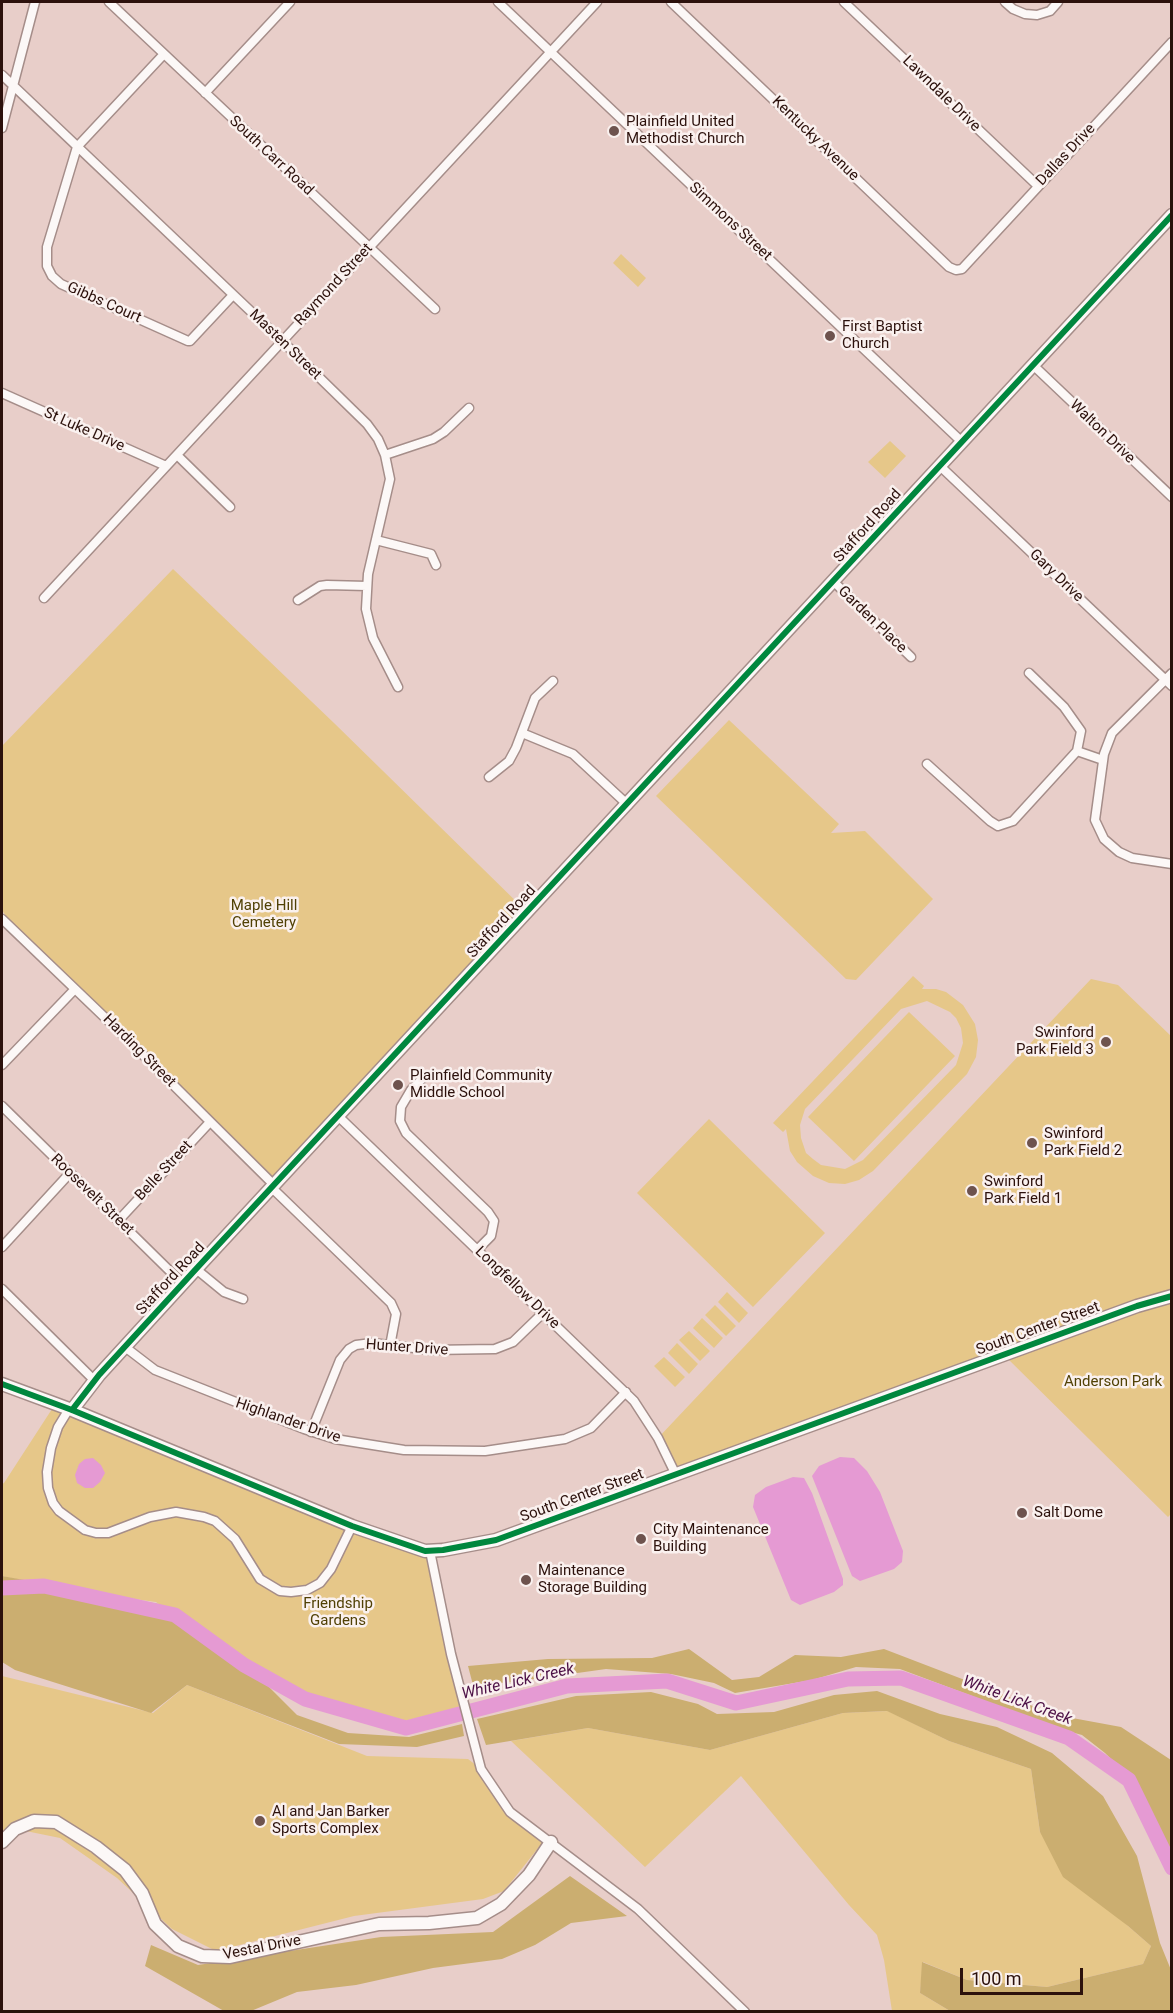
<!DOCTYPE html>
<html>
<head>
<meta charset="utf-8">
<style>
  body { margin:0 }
  #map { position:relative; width:1173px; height:2013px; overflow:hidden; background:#e8cec9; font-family:Roboto,sans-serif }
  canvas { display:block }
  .frame { position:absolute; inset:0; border:3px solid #2c110c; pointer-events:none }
  .scale { position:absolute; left:960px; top:1968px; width:123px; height:27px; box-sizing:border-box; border:3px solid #2c110c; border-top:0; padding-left:8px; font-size:18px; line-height:21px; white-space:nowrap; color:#2c110c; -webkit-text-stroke:4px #faf1ef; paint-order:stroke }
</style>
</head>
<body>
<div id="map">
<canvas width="1173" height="2013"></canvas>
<div class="frame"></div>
<div class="scale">100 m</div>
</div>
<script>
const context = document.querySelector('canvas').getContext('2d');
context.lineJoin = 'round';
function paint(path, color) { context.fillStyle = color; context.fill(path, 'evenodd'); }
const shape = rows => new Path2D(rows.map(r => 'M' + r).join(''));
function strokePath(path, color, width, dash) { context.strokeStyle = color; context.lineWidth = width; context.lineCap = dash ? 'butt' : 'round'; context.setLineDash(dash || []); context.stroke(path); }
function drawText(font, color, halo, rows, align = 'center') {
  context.font = font + ' Roboto,sans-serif'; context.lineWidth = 5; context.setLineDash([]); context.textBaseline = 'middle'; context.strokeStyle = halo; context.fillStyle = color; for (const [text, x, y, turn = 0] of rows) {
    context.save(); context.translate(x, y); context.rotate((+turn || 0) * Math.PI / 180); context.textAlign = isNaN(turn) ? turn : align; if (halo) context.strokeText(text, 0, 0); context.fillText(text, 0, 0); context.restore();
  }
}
const green = shape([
  [621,254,646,278,638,287,613,263],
  [890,441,906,456,885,478,868,462],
  [173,569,334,723,527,912,274,1185,18,935,2,910,2,746],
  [729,720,839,824,831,833,865,831,933,899,856,980,846,979,656,796],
  [913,976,924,986,922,989,936,989,946,992,963,1005,975,1024,978,1040,976,1057,967,1074,873,1171,859,1180,845,1184,829,1183,813,1176,797,1162,790,1151,786,1129,783,1132,773,1123],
  [927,1001,950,1012,956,1018,961,1028,963,1043,956,1065,863,1160,845,1169,821,1165,813,1159,806,1153,801,1138,800,1125,805,1109,901,1009],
  [1091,979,1118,985,1171,1036,1172,1513,1168,1517,1008,1359,676,1475,658,1438],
  [909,1012,955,1056,854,1161,808,1117],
  [709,1119,825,1233,753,1307,637,1193],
  [727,1292,748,1313,739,1323,718,1302],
  [715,1305,736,1326,726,1336,705,1315],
  [702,1318,723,1338,714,1348,693,1328],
  [689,1331,710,1351,700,1361,679,1340],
  [677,1343,698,1364,689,1374,668,1353],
  [664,1357,685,1377,675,1387,654,1366],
  [52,1409,72,1410,430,1551,465,1706,401,1722,305,1699,244,1665,156,1602,62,1589,2,1576,2,1484,4,1483],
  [2,1676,153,1713,187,1685,367,1756,468,1759,481,1769,510,1812,543,1842,504,1891,483,1899,354,1916,216,1951,172,1929,117,1878,60,1838,16,1829,2,1842],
  [888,1711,949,1741,1031,1769,1040,1832,1128,1926,1151,1946,1143,1964,1047,1987,967,1980,923,1962,920,1993,950,2011,892,2011,884,1960,877,1935,849,1905,741,1776,645,1867,511,1741,588,1728,710,1750,843,1713]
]);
const forest = shape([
  [2,1576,159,1604,251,1669,297,1715,348,1733,409,1737,462,1724,464,1736,417,1747,339,1744,187,1685,151,1713,15,1670,2,1662],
  [689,1649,732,1680,759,1677,795,1655,841,1657,884,1649,1056,1715,1121,1727,1171,1760,1171,1851,1138,1785,1105,1753,1082,1735,1060,1729,900,1669,856,1667,812,1680,735,1693,714,1683,671,1674,606,1669,513,1682,473,1685,468,1666,548,1659,652,1658],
  [877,1691,940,1714,997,1727,1052,1753,1103,1796,1137,1856,1160,1943,1171,1970,1171,2011,950,2011,920,1993,922,1962,967,1980,1047,1987,1143,1964,1151,1946,1128,1926,1063,1877,1040,1832,1031,1769,949,1741,887,1711,843,1713,710,1750,588,1728,486,1745,477,1719,576,1696,651,1692,698,1704,717,1714,774,1712,834,1695],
  [570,1876,627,1916,571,1923,535,1945,502,1959,433,1968,356,1985,297,1992,251,2011,224,2011,145,1966,151,1945,198,1965,381,1937,493,1932]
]);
const water = shape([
  [840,1457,854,1458,867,1471,880,1492,903,1551,902,1562,894,1569,860,1581,852,1576,812,1476,819,1466],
  [93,1458,101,1465,105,1473,100,1482,93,1488,85,1488,77,1483,75,1475,79,1464,85,1459],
  [793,1477,804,1478,812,1493,843,1579,843,1585,834,1592,800,1605,791,1600,753,1507,755,1495,766,1487]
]);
const river = shape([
  [2,1588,44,1586,175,1615,244,1665,305,1699,406,1728,567,1686,667,1681,736,1703,848,1679,901,1678,1069,1738,1129,1780,1172,1868]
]);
const street = shape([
  [109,2,435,309],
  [498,2,962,442],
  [671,2,949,267,956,270,962,269,1172,42],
  [844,2,1038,186],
  [1005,2,1013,9,1025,14,1037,15,1050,11,1058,2],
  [164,54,77,147,47,247,47,266,52,276,61,284,188,341,190,341,233,295],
  [2,75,282,341,367,424,378,439,385,455,390,479,368,574,366,609,373,638,398,687],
  [205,93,290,2],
  [2,128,35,2],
  [1034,366,1172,497],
  [2,393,166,466],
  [177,455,230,507],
  [385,455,433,439,444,432,469,408],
  [940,466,1172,686],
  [376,540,431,554,436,565],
  [834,582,911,657],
  [44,598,597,2],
  [298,600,320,586,327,585,367,586],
  [1172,673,1112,733,1104,754,1095,820,1104,839,1119,852,1132,858,1172,864],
  [522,733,573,754,628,805],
  [1077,751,1103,760],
  [927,764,990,821,998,826,1013,821,1077,751,1081,731,1064,707,1029,673],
  [489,777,509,761,516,748,535,698,553,681],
  [2,919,122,1034,274,1185],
  [2,1065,75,989],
  [425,1076,411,1090,401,1107,400,1121,406,1133,488,1212,494,1221,491,1236,477,1250],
  [2,1106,183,1284],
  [338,1116,634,1401,658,1438,676,1475],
  [272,1188,391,1303,396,1314,390,1346],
  [118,1221,210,1122],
  [2,1247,70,1173],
  [196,1269,224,1292,243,1299],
  [2,1289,95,1381],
  [125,1347,155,1370,304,1429,335,1439,404,1450,485,1451,565,1439,591,1428,626,1392],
  [69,1409,58,1427,51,1448,47,1472,48,1488,53,1503,59,1511,85,1530,96,1533,108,1533,150,1517,176,1512,204,1517,215,1521,235,1539,260,1579,280,1591,291,1592,307,1590,320,1583,331,1569,352,1526],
  [311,1432,340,1360,349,1349,356,1345,372,1343,431,1350,495,1349,513,1342,543,1313],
  [430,1551,451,1654,481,1769,510,1812,638,1909,745,2012]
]);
const secondary = shape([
  [2,1384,72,1410,352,1526,425,1551,443,1550,496,1540,1137,1306,1172,1296],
  [72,1410,99,1375,196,1269,1172,215],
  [2,1842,15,1829,34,1821,56,1822,96,1847,125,1870,142,1893,155,1924,178,1946,202,1956,230,1957,379,1924,429,1923,477,1918,501,1904,529,1875,551,1842]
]);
const cycleway = shape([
  [2,1384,72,1410,352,1526,425,1551,443,1550,496,1540,1137,1306,1172,1296],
  [72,1410,99,1375,196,1269,1172,215]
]);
const markers = [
  [614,131,6,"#6e534e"],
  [830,336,6,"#6e534e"],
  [1106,1042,6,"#6e534e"],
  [398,1085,6,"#6e534e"],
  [1032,1143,6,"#6e534e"],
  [972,1191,6,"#6e534e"],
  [1022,1513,6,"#6e534e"],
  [641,1539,6,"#6e534e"],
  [526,1580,6,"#6e534e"],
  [260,1821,6,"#6e534e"]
];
const streetNames = [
  ["Lawndale Drive",941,94,44],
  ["Kentucky Avenue",815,139,44],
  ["Dallas Drive",1066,155,-47],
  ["South Carr Road",271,156,43],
  ["Simmons Street",730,222,43],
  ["Raymond Street",334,285,-47],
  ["Gibbs Court",104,303,24],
  ["Masten Street",285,345,44],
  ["St Luke Drive",84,430,24],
  ["Walton Drive",1102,432,44],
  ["Stafford Road",868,526,-48],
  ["Gary Drive",1056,576,44],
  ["Garden Place",872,620,44],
  ["Stafford Road",502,922,-47],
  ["Harding Street",139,1051,45],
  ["Belle Street",164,1171,-47],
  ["Roosevelt Street",92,1195,44],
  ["Stafford Road",171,1279,-47],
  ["Longfellow Drive",517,1288,44],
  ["South Center Street",1038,1329,-20],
  ["Hunter Drive",407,1348,4],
  ["Highlander Drive",288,1421,19],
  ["South Center Street",582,1496,-20],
  ["Vestal Drive",262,1948,-11]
];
const poiNames = [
  ["Plainfield United",626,122],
  ["Methodist Church",626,139],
  ["First Baptist",842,327],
  ["Church",842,344],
  ["Swinford",1094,1033,"right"],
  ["Park Field 3",1094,1050,"right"],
  ["Plainfield Community",410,1076],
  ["Middle School",410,1093],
  ["Swinford",1044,1134],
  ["Park Field 2",1044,1151],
  ["Swinford",984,1182],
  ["Park Field 1",984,1199],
  ["Salt Dome",1034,1513],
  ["City Maintenance",653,1530],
  ["Building",653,1547],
  ["Maintenance",538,1571],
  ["Storage Building",538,1588],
  ["Al and Jan Barker",272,1812],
  ["Sports Complex",272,1829]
];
const parkNames = [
  ["Maple Hill",264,906],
  ["Cemetery",264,923],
  ["Anderson Park",1113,1382],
  ["Friendship",338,1604],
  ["Gardens",338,1621]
];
const waterNames = [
  ["White Lick Creek",518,1682,-13],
  ["White Lick Creek",1017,1701,20]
];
paint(green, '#e6c789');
paint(forest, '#cbae70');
paint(water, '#e59ad3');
strokePath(river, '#e59ad3', 15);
strokePath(street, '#a58d89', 11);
strokePath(secondary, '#a58d89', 15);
strokePath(street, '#fcf8f7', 8);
strokePath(secondary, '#fcf8f7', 12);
strokePath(cycleway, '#00873e', 6);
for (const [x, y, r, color] of markers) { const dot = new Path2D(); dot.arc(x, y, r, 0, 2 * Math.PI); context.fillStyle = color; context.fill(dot); strokePath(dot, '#faf1ef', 2); }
drawText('15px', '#2c110c', '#faf1ef', streetNames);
drawText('15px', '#2c110c', '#faf1ef', poiNames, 'left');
drawText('15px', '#514105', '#faf1ef', parkNames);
drawText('italic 16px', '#4c1046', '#faf1ef', waterNames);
</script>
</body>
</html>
